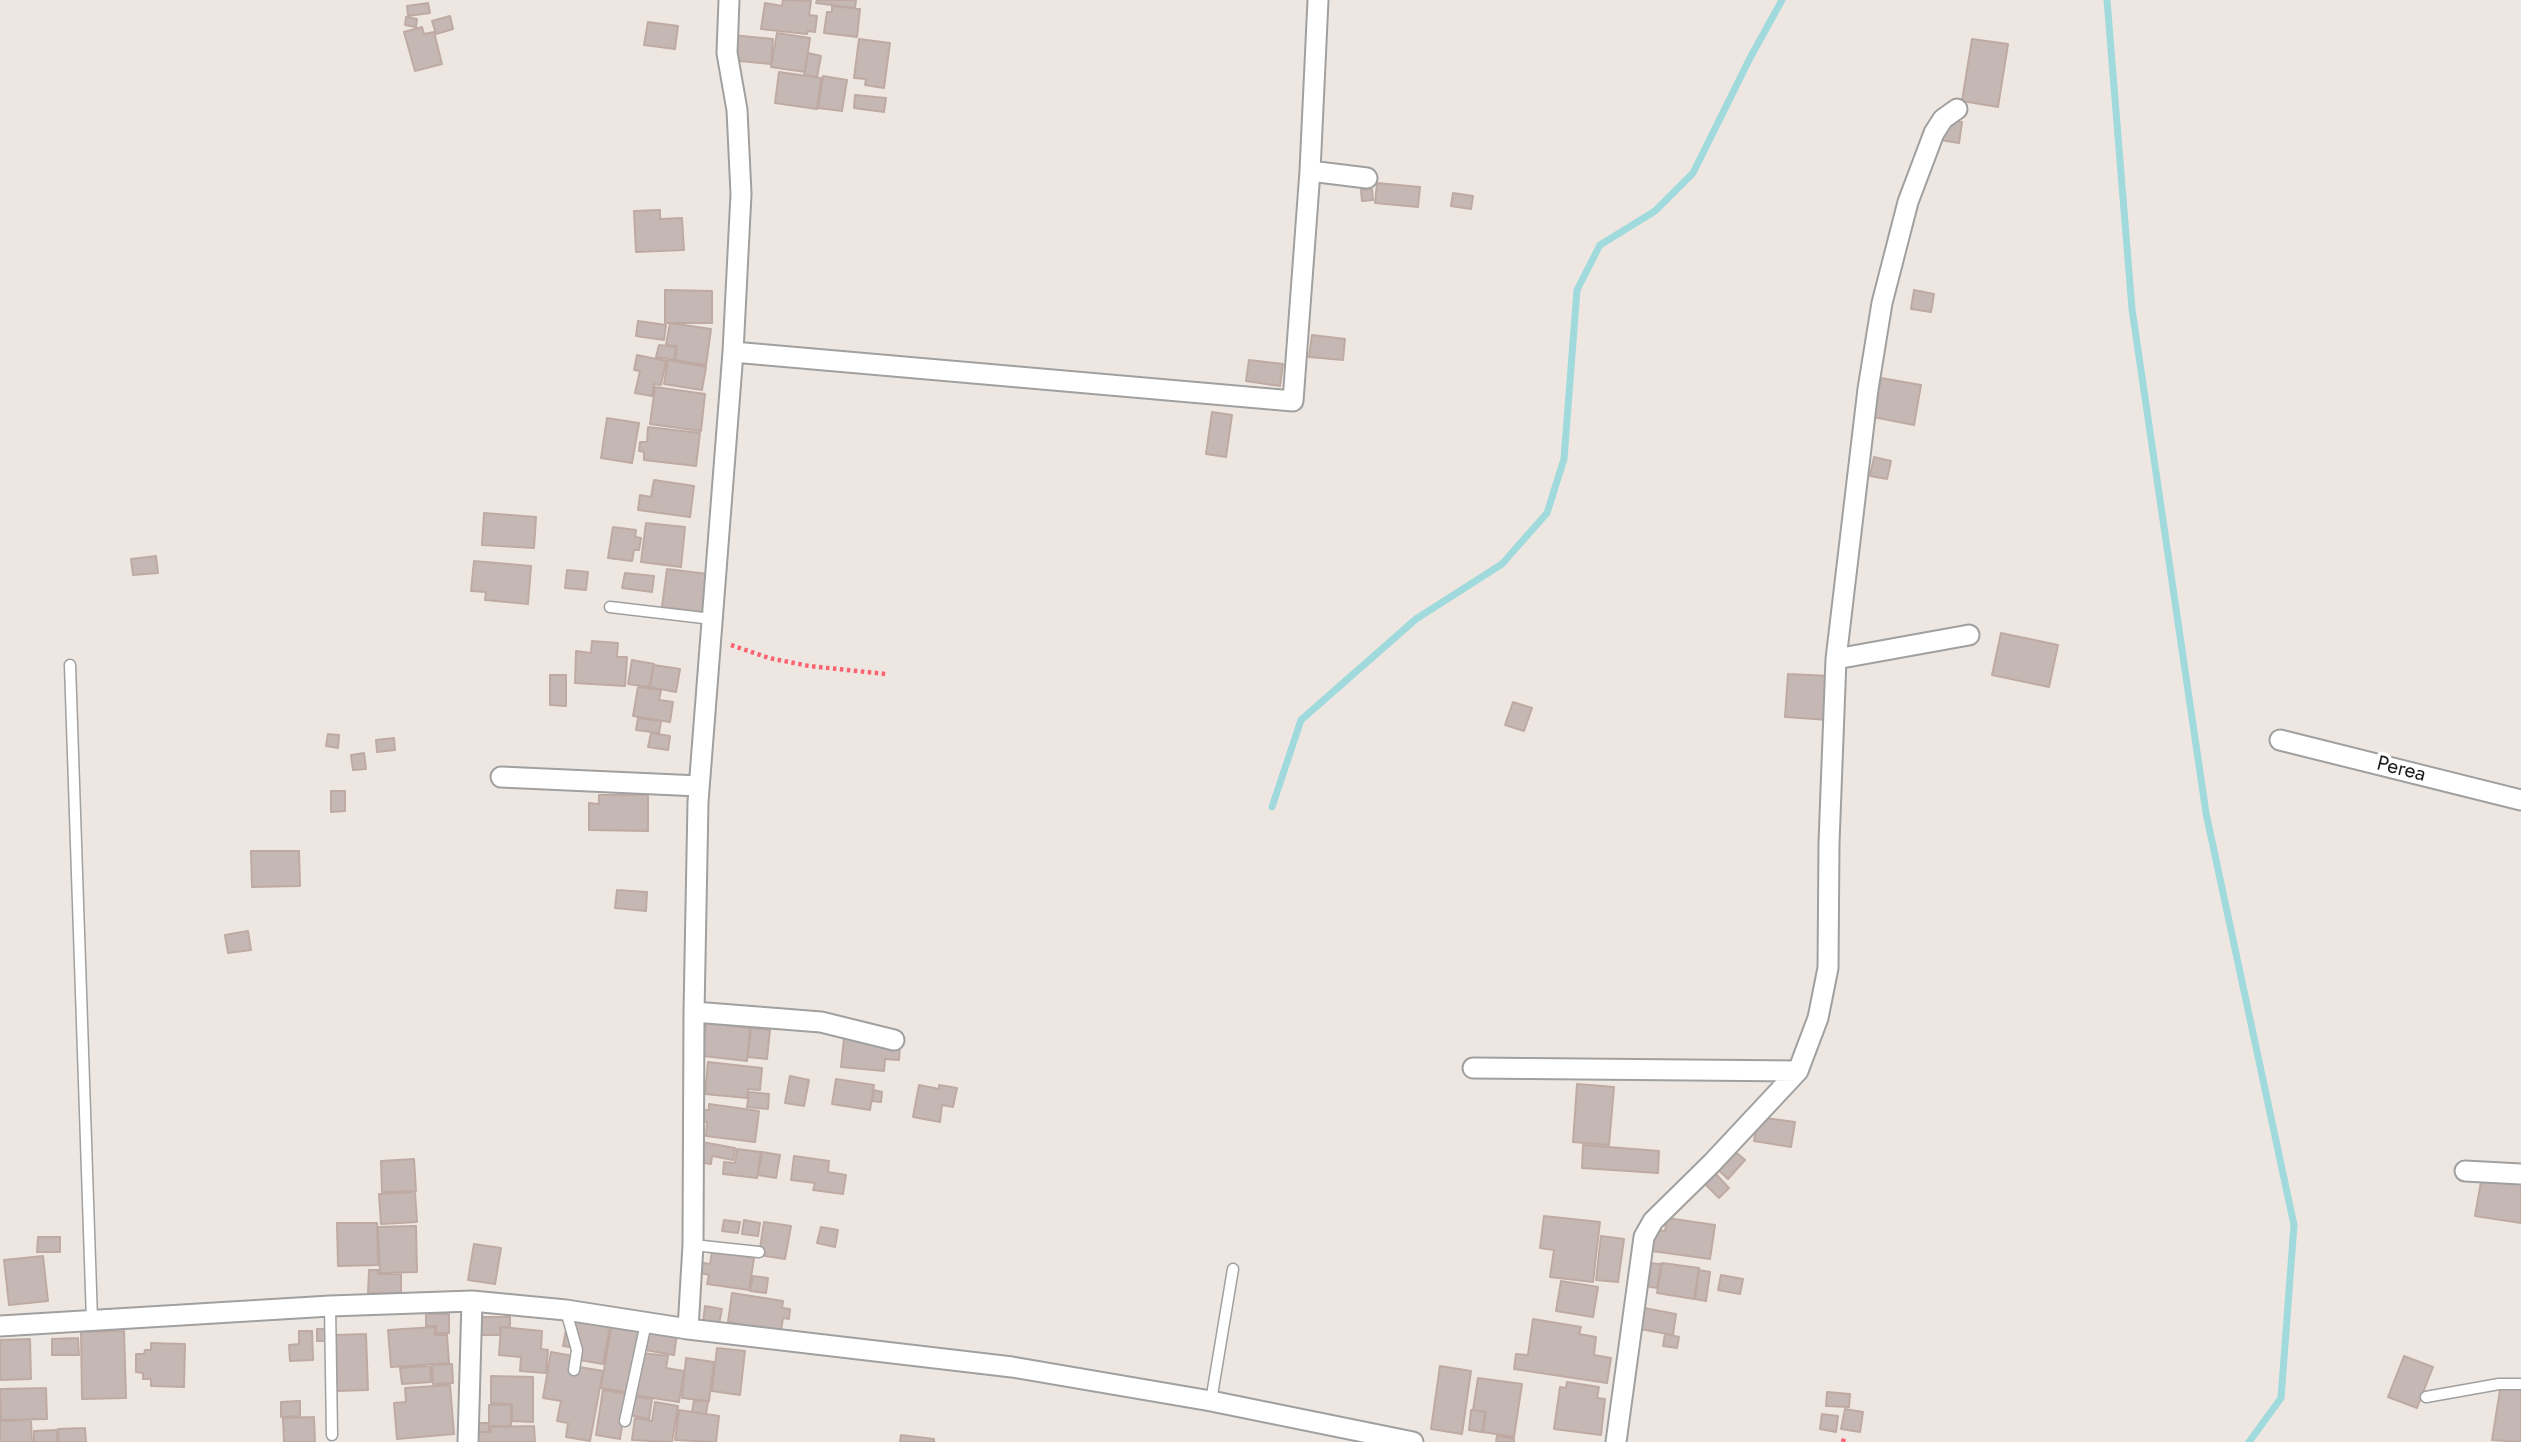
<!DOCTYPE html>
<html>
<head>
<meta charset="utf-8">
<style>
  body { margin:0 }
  canvas { display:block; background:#eee7e1 }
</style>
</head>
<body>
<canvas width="2521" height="1442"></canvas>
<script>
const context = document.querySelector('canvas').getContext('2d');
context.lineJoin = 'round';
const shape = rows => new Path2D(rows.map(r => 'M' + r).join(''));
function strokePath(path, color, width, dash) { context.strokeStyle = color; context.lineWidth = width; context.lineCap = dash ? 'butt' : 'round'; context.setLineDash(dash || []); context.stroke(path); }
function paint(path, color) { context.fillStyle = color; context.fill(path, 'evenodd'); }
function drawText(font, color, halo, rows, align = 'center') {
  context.font = font + ' Jost,sans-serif'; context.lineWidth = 7; context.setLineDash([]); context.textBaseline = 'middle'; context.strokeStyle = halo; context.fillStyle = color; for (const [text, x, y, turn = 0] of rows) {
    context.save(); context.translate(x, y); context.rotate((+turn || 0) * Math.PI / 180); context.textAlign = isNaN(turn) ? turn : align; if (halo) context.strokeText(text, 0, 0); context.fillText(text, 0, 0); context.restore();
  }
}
const stream = shape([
  [2107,0,2132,309,2206,813,2294,1225,2281,1398,2249,1442],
  [1272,807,1301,720,1416,619,1502,564,1547,513,1564,459,1577,290,1600,245,1655,211,1693,173,1750,58,1782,0]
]);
const building = shape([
  [783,0,811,1,809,15,817,16,815,32,808,31,807,34,761,29,765,3,782,6,783,0],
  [817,0,856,0,855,8,816,3,817,0],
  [428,3,430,13,408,16,407,6,428,3],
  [832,6,860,9,857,37,824,33,827,12,832,12,832,6],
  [450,16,453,29,436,34,432,21,450,16],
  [406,17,417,19,416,27,405,25,406,17],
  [648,22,678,26,675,49,644,45,648,22],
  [422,27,424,34,434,32,442,64,415,71,404,32,422,27],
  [777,33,810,38,805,72,771,67,777,33],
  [732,35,773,39,771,64,729,60,732,35],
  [859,39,890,43,884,88,865,85,866,79,854,78,859,39],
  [1972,39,2008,44,1998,107,1962,101,1972,39],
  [808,53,821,56,817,77,804,75,808,53],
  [779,72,821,78,817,109,775,103,779,72],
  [823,76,847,80,842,111,818,108,823,76],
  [855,95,886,98,884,112,854,108,855,95],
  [1944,119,1962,122,1959,143,1940,140,1944,119],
  [1377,183,1420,187,1418,207,1375,203,1377,183],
  [1372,189,1373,200,1362,201,1361,190,1372,189],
  [1453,193,1473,196,1471,209,1451,206,1453,193],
  [660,210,660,219,682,218,684,250,636,252,634,211,660,210],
  [665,290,712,291,712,323,665,323,665,290],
  [1914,290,1934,294,1931,312,1911,309,1914,290],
  [638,321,666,325,664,340,636,336,638,321],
  [670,323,711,329,706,365,675,360,677,346,666,345,670,323],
  [1312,335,1345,339,1343,360,1309,357,1312,335],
  [659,345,676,347,674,360,656,357,659,345],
  [637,355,666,361,661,385,654,384,652,396,635,393,640,371,634,370,637,355],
  [668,360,706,367,702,390,664,384,668,360],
  [1249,360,1283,364,1280,386,1246,381,1249,360],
  [1881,378,1921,385,1914,425,1873,417,1881,378],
  [655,387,705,394,701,431,650,424,655,387],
  [1212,412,1232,415,1226,457,1206,454,1212,412],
  [607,418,639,423,632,463,601,458,607,418],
  [648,427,700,433,696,466,644,460,644,452,639,451,640,442,647,442,648,427],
  [1874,457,1891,461,1887,479,1870,476,1874,457],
  [654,480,694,486,690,517,638,510,640,495,651,497,654,480],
  [484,513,536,517,534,548,482,545,484,513],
  [646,523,685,527,681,567,641,562,646,523],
  [613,527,636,530,635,537,641,538,639,550,634,550,632,561,608,558,613,527],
  [156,556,158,573,133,575,131,559,156,556],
  [474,561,531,566,528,604,485,600,486,592,471,591,474,561],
  [667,569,708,574,702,612,662,607,667,569],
  [567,570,588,572,586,590,565,588,567,570],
  [625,573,654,576,652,592,622,588,625,573],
  [2001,633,2058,645,2049,687,1992,675,2001,633],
  [592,641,618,643,617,657,627,657,625,686,575,683,576,651,591,653,592,641],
  [632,660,654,664,649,687,628,684,632,660],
  [654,665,680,669,676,692,650,687,654,665],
  [1788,674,1831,676,1829,720,1785,717,1788,674],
  [550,675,566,675,566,706,550,705,550,675],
  [638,687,661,690,659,700,673,702,670,722,633,716,638,687],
  [1513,702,1532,708,1524,731,1505,725,1513,702],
  [638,718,661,721,659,733,636,730,638,718],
  [651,733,670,736,668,750,648,747,651,733],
  [328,734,339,735,338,748,326,746,328,734],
  [394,738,395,750,377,752,376,740,394,738],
  [364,753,366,769,353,770,351,755,364,753],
  [331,791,345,791,345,811,331,812,331,791],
  [599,795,648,795,648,831,589,830,589,803,599,804,599,795],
  [251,851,299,851,300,886,252,887,251,851],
  [617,890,647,892,646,911,615,908,617,890],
  [248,931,251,950,228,953,225,935,248,931],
  [706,1023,750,1028,747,1061,703,1056,706,1023],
  [751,1028,770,1030,767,1059,748,1057,751,1028],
  [844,1038,900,1043,899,1060,885,1059,884,1071,841,1067,844,1038],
  [708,1062,762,1068,760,1090,748,1089,747,1098,705,1094,708,1062],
  [790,1076,809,1080,804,1106,785,1103,790,1076],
  [836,1079,874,1085,870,1110,832,1104,836,1079],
  [1577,1084,1614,1087,1609,1145,1573,1142,1577,1084],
  [919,1085,939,1089,939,1085,957,1088,953,1107,942,1105,940,1122,913,1117,919,1085],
  [874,1090,882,1092,881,1102,872,1101,874,1090],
  [749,1092,769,1094,768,1109,747,1107,749,1092],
  [709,1104,759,1111,755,1142,706,1136,707,1122,700,1121,702,1110,709,1110,709,1104],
  [1758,1117,1795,1122,1791,1147,1754,1141,1758,1117],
  [702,1142,735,1148,733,1160,712,1156,711,1164,698,1162,702,1142],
  [1583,1145,1659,1151,1658,1173,1582,1168,1583,1145],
  [1731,1148,1745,1160,1728,1179,1715,1167,1731,1148],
  [737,1149,761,1152,757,1178,723,1174,724,1162,735,1163,737,1149],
  [762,1152,780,1155,776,1178,758,1175,762,1152],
  [794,1156,829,1161,828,1172,846,1175,843,1194,813,1190,815,1183,791,1180,794,1156],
  [414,1159,416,1191,382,1192,381,1161,414,1159],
  [1713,1171,1729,1188,1719,1198,1703,1182,1713,1171],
  [2482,1176,2521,1182,2521,1223,2475,1216,2482,1176],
  [415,1192,417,1222,381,1224,379,1194,415,1192],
  [1544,1216,1600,1222,1593,1282,1550,1277,1554,1250,1540,1248,1544,1216],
  [1667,1218,1715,1225,1710,1259,1652,1251,1655,1230,1665,1231,1667,1218],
  [724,1220,740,1222,738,1233,722,1231,724,1220],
  [744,1220,760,1223,758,1236,742,1234,744,1220],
  [764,1222,791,1226,785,1259,759,1255,764,1222],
  [337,1223,377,1223,378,1265,338,1266,337,1223],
  [416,1226,417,1272,380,1273,378,1227,416,1226],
  [821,1227,838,1230,835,1247,817,1243,821,1227],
  [1601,1236,1624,1239,1618,1282,1596,1280,1601,1236],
  [38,1237,60,1237,60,1252,37,1252,38,1237],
  [474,1244,501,1248,495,1284,468,1280,474,1244],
  [712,1252,754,1258,749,1290,707,1284,709,1275,697,1272,698,1262,710,1264,712,1252],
  [43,1256,48,1301,9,1305,4,1260,43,1256],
  [1648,1263,1661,1264,1657,1288,1645,1286,1648,1263],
  [1662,1263,1699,1268,1694,1299,1657,1293,1662,1263],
  [369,1270,378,1270,378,1274,401,1274,401,1293,368,1293,369,1270],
  [1699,1270,1710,1272,1706,1301,1695,1299,1699,1270],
  [1721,1275,1743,1279,1740,1294,1718,1290,1721,1275],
  [753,1276,768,1278,766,1293,750,1291,753,1276],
  [1561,1281,1598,1287,1593,1317,1556,1311,1561,1281],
  [732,1293,783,1301,782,1308,790,1309,789,1319,783,1318,781,1331,728,1322,732,1293],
  [705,1306,722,1309,719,1324,703,1322,705,1306],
  [1644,1308,1676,1314,1673,1335,1640,1329,1644,1308],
  [426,1314,449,1314,449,1333,436,1333,436,1326,426,1326,426,1314],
  [476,1317,510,1317,510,1327,500,1327,500,1335,476,1335,476,1317],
  [568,1319,610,1326,603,1364,574,1359,576,1348,563,1346,568,1319],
  [1533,1319,1581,1327,1579,1334,1596,1337,1594,1355,1611,1358,1607,1383,1514,1369,1516,1354,1528,1355,1533,1319],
  [612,1322,642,1327,631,1393,601,1388,612,1322],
  [435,1327,435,1335,447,1335,449,1363,391,1367,388,1330,435,1327],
  [501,1327,542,1331,541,1349,548,1350,546,1373,520,1371,521,1357,499,1355,501,1327],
  [317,1329,327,1329,327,1341,317,1341,317,1329],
  [648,1329,677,1334,674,1355,645,1350,648,1329],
  [124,1331,126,1398,82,1399,81,1332,124,1331],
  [299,1331,312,1331,313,1360,290,1361,289,1345,299,1344,299,1331],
  [366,1334,368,1390,337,1391,336,1335,366,1334],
  [1665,1334,1679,1337,1677,1348,1663,1346,1665,1334],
  [78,1338,79,1355,52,1355,52,1339,78,1338],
  [30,1339,31,1379,0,1380,0,1340,30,1339],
  [151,1343,185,1344,184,1387,151,1386,151,1379,143,1379,143,1373,136,1372,136,1354,144,1354,145,1350,151,1350,151,1343],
  [717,1348,745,1351,740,1395,712,1391,717,1348],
  [551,1352,573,1356,571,1373,578,1374,579,1367,603,1371,590,1441,566,1437,568,1423,557,1421,561,1401,543,1398,551,1352],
  [642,1353,668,1356,666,1368,684,1371,679,1402,633,1395,642,1353],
  [2404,1356,2433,1367,2417,1408,2388,1397,2404,1356],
  [686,1358,714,1362,709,1401,682,1398,686,1358],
  [452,1364,453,1383,433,1384,432,1365,452,1364],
  [430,1366,431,1382,402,1384,400,1368,430,1366],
  [1440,1366,1471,1371,1462,1434,1431,1429,1440,1366],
  [491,1376,533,1377,533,1422,512,1421,512,1404,491,1403,491,1376],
  [1478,1378,1522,1384,1514,1437,1483,1432,1486,1412,1473,1410,1478,1378],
  [1567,1382,1599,1387,1597,1398,1605,1399,1601,1435,1554,1429,1560,1387,1566,1388,1567,1382],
  [2501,1384,2521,1387,2521,1442,2492,1440,2501,1384],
  [450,1385,454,1434,397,1439,394,1403,406,1402,405,1388,450,1385],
  [46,1388,47,1419,1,1420,0,1389,46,1388],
  [603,1390,627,1394,620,1439,596,1435,603,1390],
  [1827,1392,1850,1394,1849,1407,1826,1406,1827,1392],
  [633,1396,652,1399,649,1419,630,1415,633,1396],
  [694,1400,708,1402,706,1414,692,1412,694,1400],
  [300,1401,300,1416,281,1417,281,1402,300,1401],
  [655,1402,678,1406,672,1442,632,1440,635,1418,652,1421,655,1402],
  [489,1405,511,1405,511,1426,489,1426,489,1405],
  [1845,1409,1863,1412,1860,1432,1841,1429,1845,1409],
  [679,1410,719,1416,716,1442,675,1440,679,1410],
  [1471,1410,1485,1412,1482,1432,1469,1430,1471,1410],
  [1822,1414,1838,1416,1836,1432,1820,1429,1822,1414],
  [314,1417,315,1442,284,1442,283,1418,314,1417],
  [31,1420,32,1442,0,1442,0,1421,31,1420],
  [472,1423,489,1423,489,1432,473,1432,472,1423],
  [534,1426,535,1442,477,1442,477,1432,491,1432,490,1427,534,1426],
  [85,1428,86,1442,59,1442,58,1429,85,1428],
  [57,1430,57,1442,34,1442,34,1431,57,1430],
  [901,1435,934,1439,934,1442,900,1442,901,1435],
  [1497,1436,1514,1439,1514,1442,1496,1442,1497,1436]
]);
const path = shape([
  [731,645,769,658,809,666,886,674],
  [1843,1442,1844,1438]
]);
const service = shape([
  [610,607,712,619],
  [70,665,92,1320],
  [693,1245,759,1252],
  [330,1306,332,1435],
  [566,1311,577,1350,574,1370],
  [2426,1397,2499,1384,2521,1384],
  [1211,1401,1233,1269],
  [625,1421,646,1323]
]);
const minor = shape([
  [1310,171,1318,0],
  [733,352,1293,401,1310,171,1367,178],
  [1836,659,1969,635],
  [2280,740,2521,800],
  [501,777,699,786],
  [694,1012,821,1022,894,1040],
  [1473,1068,1798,1071],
  [2465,1171,2521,1174],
  [0,1326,330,1306,472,1301,566,1310,688,1329,1012,1367,1211,1401,1413,1442],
  [688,1329,693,1245,694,1012,698,802,733,352,741,194,737,110,727,53,729,0],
  [468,1442,472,1301],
  [1616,1442,1644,1237,1653,1221,1712,1163,1798,1071,1818,1018,1828,968,1829,843,1836,659,1868,389,1882,303,1908,202,1934,133,1943,119,1957,109]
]);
const streetNames = [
  ["Perea",2401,770,14]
];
strokePath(stream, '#a0dadd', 7);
paint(building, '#c5b8b4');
strokePath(building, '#bfaaa3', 2);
strokePath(service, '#a0a0a0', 13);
strokePath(minor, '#a0a0a0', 23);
strokePath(path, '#fc6370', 4.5, [3.5, 3.5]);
strokePath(service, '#fff', 10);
strokePath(minor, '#fff', 19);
drawText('21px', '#1c1c1c', '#fff', streetNames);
</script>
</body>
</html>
